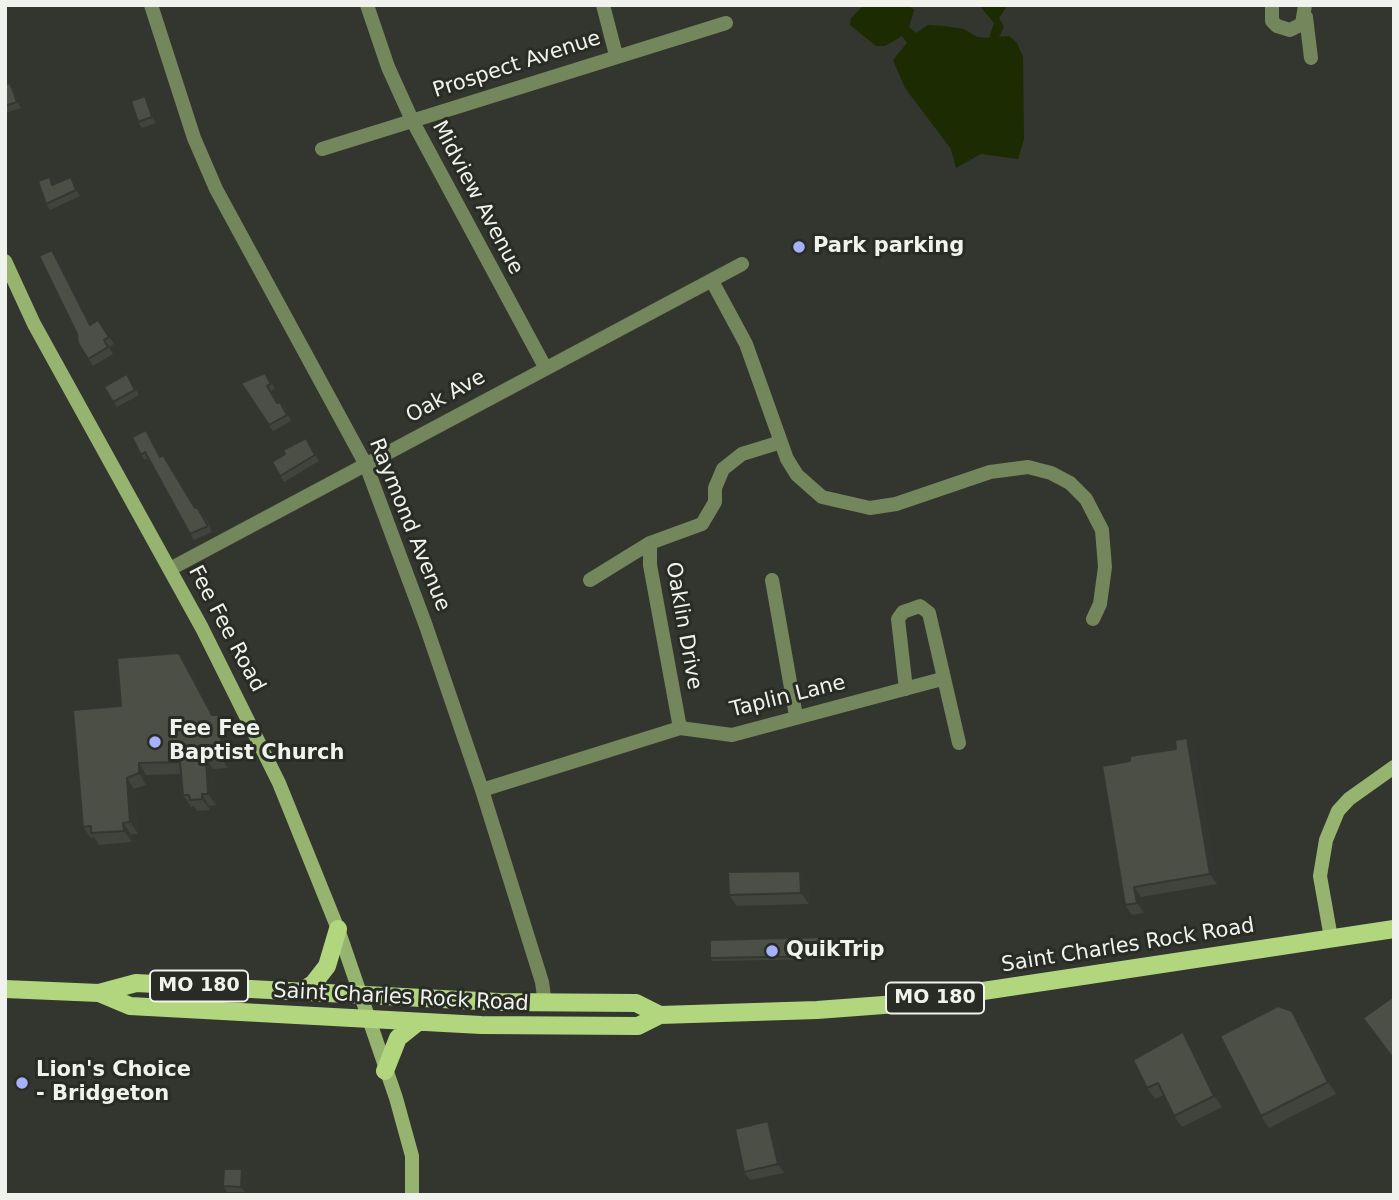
<!DOCTYPE html>
<html>
<head>
<meta charset="utf-8">
<style>
  body { margin:0 }
  #map { position:relative; width:1399px; height:1200px; overflow:hidden; background:#32362e; font-family:"DejaVu Sans",sans-serif }
  canvas { display:block }
  .frame { position:absolute; inset:0; border:7px solid #f0f2ed; pointer-events:none }
</style>
</head>
<body>
<div id="map">
<canvas width="1399" height="1200"></canvas>
<div class="frame"></div>
</div>
<script>
const context = document.querySelector('canvas').getContext('2d');
context.lineJoin = 'round';
function paint(path, color) { context.fillStyle = color; context.fill(path, 'evenodd'); }
const shape = rows => new Path2D(rows.map(r => 'M' + r).join(''));
function strokePath(path, color, width, dash) { context.strokeStyle = color; context.lineWidth = width; context.lineCap = dash ? 'butt' : 'round'; context.setLineDash(dash || []); context.stroke(path); }
function drawText(font, color, halo, rows, align = 'center') {
  context.font = font + ' "DejaVu Sans",sans-serif'; context.lineWidth = 6; context.setLineDash([]); context.textBaseline = 'middle'; context.strokeStyle = halo; context.fillStyle = color; for (const [text, x, y, turn = 0] of rows) {
    context.save(); context.translate(x, y); context.rotate((+turn || 0) * Math.PI / 180); context.textAlign = isNaN(turn) ? turn : align; if (halo) context.strokeText(text, 0, 0); context.fillText(text, 0, 0); context.restore();
  }
}
const water = shape([
  [864,5,908,5,914,10,909,27,916,33,928,25,944,26,964,29,977,37,989,38,994,23,979,5,1008,5,999,18,1004,27,999,37,1009,36,1017,43,1023,57,1024,139,1018,159,981,154,956,168,951,149,905,88,893,60,907,43,902,36,885,46,876,46,850,25,851,18]
]);
const street = shape([
  [151,5,194,138,216,189,366,465,426,626,482,790,542,982,545,1004],
  [367,5,388,67,412,120,545,367],
  [603,5,616,55],
  [1272,5,1272,21,1277,26,1290,30,1302,24,1305,5],
  [1306,17,1311,58],
  [322,149,726,23],
  [712,281,746,344,787,459,797,475,822,497,870,508,896,504,990,472,1028,467,1051,473,1070,483,1086,499,1102,530,1105,567,1100,604,1093,619],
  [170,569,742,264],
  [590,580,650,543],
  [772,580,796,716],
  [906,689,898,619,903,612,920,606,929,613,959,743],
  [680,728,650,565,650,543,702,524,715,502,715,488,723,469,742,454,781,442],
  [482,790,680,728,732,735,942,679]
]);
const secondary = shape([
  [5,261,34,324,202,628,279,783,338,929,396,1098,412,1156,412,1195],
  [1331,938,1320,876,1326,840,1338,811,1349,799,1394,767]
]);
const primary = shape([
  [5,989,99,993,136,983,499,1002,636,1003,660,1015],
  [300,992,313,984,327,966,338,929],
  [99,993,130,1006,481,1025,638,1026,660,1015,817,1010,897,1004,1394,929],
  [385,1071,398,1038,418,1022]
]);
const wall = shape([
  [5,83,14,89,21,108,5,113],
  [145,96,149,102,156,123,142,128,138,122],
  [71,177,75,183,80,196,50,210,46,204,54,184],
  [52,250,57,257,91,325,98,320,114,344,109,347,113,354,93,366,78,343,77,334],
  [127,374,139,395,117,407,113,402],
  [269,378,275,389,271,391,278,403,280,402,284,407,291,421,273,431,241,383],
  [146,430,161,457,167,461,195,508,197,507,208,522,212,532,194,540,190,534,148,458,145,460,141,455],
  [306,438,319,461,284,482,280,476],
  [187,664,214,715,219,715,227,726,230,764,228,768,213,769,216,805,209,806,210,810,197,811,194,806,191,807,183,795,181,774,146,775,146,785,134,789,138,834,131,834,132,842,99,845,94,837,91,838,83,827,121,706],
  [1187,738,1194,748,1217,884,1141,897,1144,913,1132,915,1125,905,1130,761,1176,749],
  [808,882,809,904,737,906,729,895],
  [831,940,832,959,712,961,710,958],
  [1300,1022,1336,1094,1269,1128,1261,1116],
  [1191,1043,1222,1107,1182,1127,1174,1116,1164,1095,1155,1099,1147,1088],
  [774,1130,784,1173,750,1180,744,1172],
  [242,1169,246,1175,245,1192,227,1192,223,1186]
]);
const shadedWall = shape([
  [10,83,14,89,21,108,17,102],
  [145,96,149,102,156,123,152,117],
  [71,177,75,183,80,196,76,190],
  [52,250,57,257,95,332,90,325],
  [179,653,187,664,220,725,219,715,227,726,230,764,228,768,220,757,212,715],
  [1187,738,1194,748,1217,884,1210,874],
  [206,758,213,769,216,805,208,794],
  [139,763,146,775,146,785,139,773],
  [127,778,134,789,138,834,130,822],
  [202,794,209,806,210,810,202,799],
  [123,823,131,834,132,842,124,831],
  [800,871,808,882,809,904,801,893],
  [1134,887,1141,897,1144,913,1137,903],
  [830,937,831,940,832,959,830,956],
  [1292,1011,1300,1022,1336,1094,1328,1082],
  [1183,1032,1191,1043,1222,1107,1214,1096],
  [768,1121,774,1130,784,1173,778,1164],
  [242,1169,246,1175,245,1192,241,1187]
]);
const building = shape([
  [10,83,17,102,5,106,5,85,10,83],
  [145,96,152,117,138,122,131,101,145,96],
  [50,177,52,185,71,177,76,190,46,204,38,181,50,177],
  [52,250,90,325,98,320,109,337,104,340,108,347,88,359,78,343,77,334,39,256,52,250],
  [265,373,271,384,267,386,277,403,280,402,287,415,269,425,241,383,265,373],
  [127,374,135,390,113,402,104,387,127,374],
  [146,430,160,457,163,455,195,508,197,507,208,526,190,534,145,452,141,455,132,437,146,430],
  [306,438,315,455,280,476,272,462,285,454,283,450,306,438],
  [179,653,212,715,219,715,222,753,220,757,206,758,208,794,202,794,202,799,190,800,189,795,183,795,180,762,139,763,139,773,127,778,130,822,123,823,124,831,91,833,91,826,83,827,73,710,121,706,117,658,179,653],
  [1187,738,1210,874,1134,887,1137,903,1125,905,1102,766,1130,761,1130,756,1176,749,1175,740,1187,738],
  [800,871,801,893,729,895,728,872,800,871],
  [830,937,830,956,710,958,710,940,830,937],
  [1394,996,1394,1057,1393,1058,1363,1018,1394,996],
  [1278,1006,1292,1011,1328,1082,1261,1116,1220,1036,1278,1006],
  [1183,1032,1214,1096,1174,1116,1158,1083,1147,1088,1133,1060,1183,1032],
  [768,1121,778,1164,744,1172,735,1129,768,1121],
  [224,1169,242,1169,241,1187,223,1186,224,1169]
]);
const markers = [
  [799,247,7,"#a6b1fc"],
  [155,742,7,"#a6b1fc"],
  [772,951,7,"#a6b1fc"],
  [22,1083,7,"#a6b1fc"]
];
const shields = [
  [199,986,98],
  [935,998,98]
];
const shieldNames = [
  ["MO 180",199,986],
  ["MO 180",935,998]
];
const streetNames = [
  ["Prospect Avenue",517,65,-18],
  ["Midview Avenue",477,198,62],
  ["Oak Ave",446,397,-29],
  ["Raymond Avenue",409,525,68],
  ["Oaklin Drive",683,626,80],
  ["Fee Fee Road",226,629,62],
  ["Taplin Lane",788,697,-14],
  ["Saint Charles Rock Road",1128,946,-9],
  ["Saint Charles Rock Road",401,998,3]
];
const poiNames = [
  ["Park parking",813,247],
  ["Fee Fee",169,730],
  ["Baptist Church",169,754],
  ["QuikTrip",786,951],
  ["Lion's Choice",36,1071],
  ["- Bridgeton",36,1095]
];
paint(water, '#1c2b01');
strokePath(street, '#73865c', 14);
strokePath(secondary, '#96b36f', 14);
strokePath(primary, '#b1d67e', 18);
paint(wall, '#40443c');
paint(shadedWall, '#343731');
paint(building, '#4b4f46');
strokePath(building, '#343731', 2);
for (const [x, y, r, color] of markers) { const dot = new Path2D(); dot.arc(x, y, r, 0, 2 * Math.PI); context.fillStyle = color; context.fill(dot); strokePath(dot, '#282c24', 2.5); }
for (const [x, y, w] of shields) { const box = new Path2D(); box.roundRect(x - w / 2, y - 15.5, w, 31, 5); context.fillStyle = '#282c24'; context.fill(box); strokePath(box, '#f0f2ed', 2); }
drawText('bold 19px', '#f0f2ed', null, shieldNames);
drawText('21px', '#f0f2ed', '#282c24', streetNames);
drawText('bold 21px', '#f0f2ed', '#282c24', poiNames, 'left');
</script>
</body>
</html>
